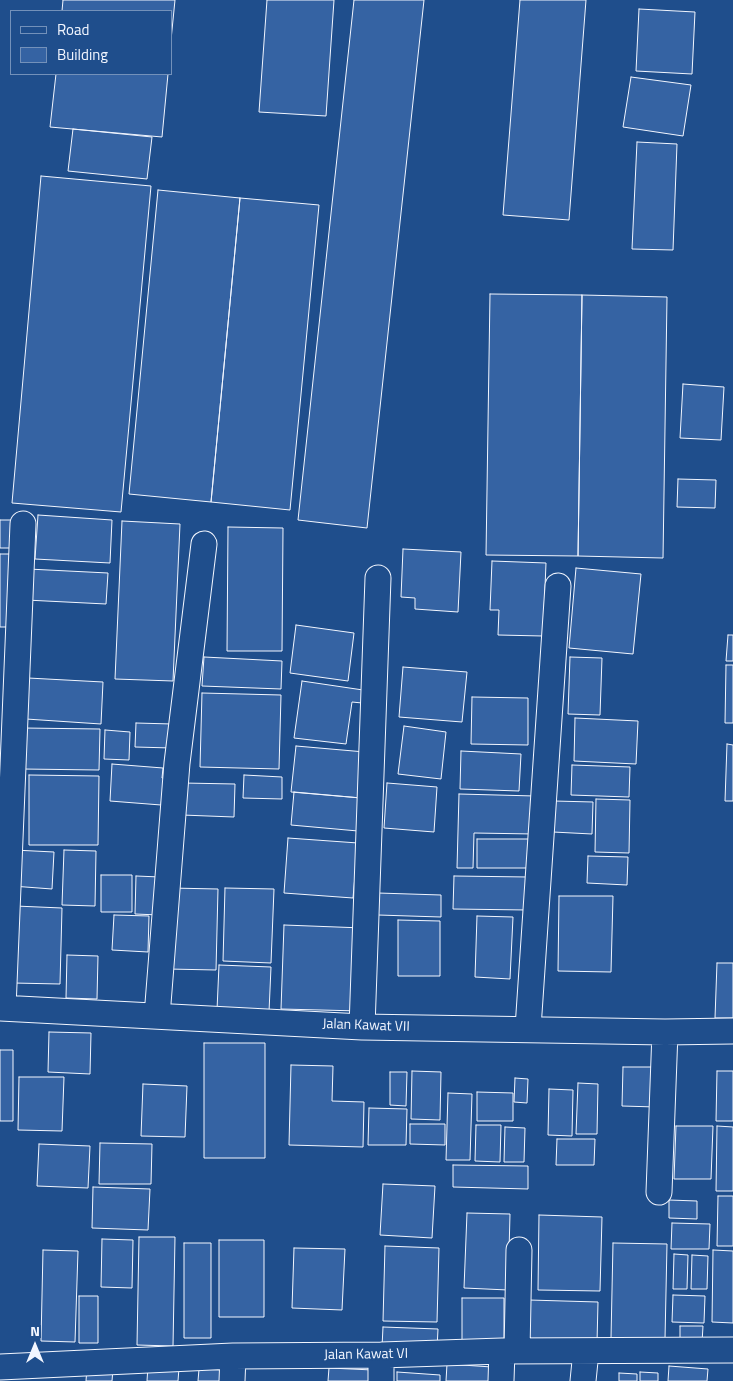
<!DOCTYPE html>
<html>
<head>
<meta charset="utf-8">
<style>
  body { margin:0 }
  #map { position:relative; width:733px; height:1381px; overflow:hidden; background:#1f4e8c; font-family:"Titillium Web",sans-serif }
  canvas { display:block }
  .legend { position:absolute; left:10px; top:10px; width:162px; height:65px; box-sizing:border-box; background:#1f4e8c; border:1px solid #7391ba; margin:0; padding:6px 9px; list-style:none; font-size:15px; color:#f2f6ff }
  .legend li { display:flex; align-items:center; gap:10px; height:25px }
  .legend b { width:25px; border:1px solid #7391ba }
  .north { position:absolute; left:10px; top:1321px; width:50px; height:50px; -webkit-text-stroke:4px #1f4e8c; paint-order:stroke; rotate:0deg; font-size:14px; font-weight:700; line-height:20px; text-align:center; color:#f2f6ff }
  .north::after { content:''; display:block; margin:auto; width:18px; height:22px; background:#f2f6ff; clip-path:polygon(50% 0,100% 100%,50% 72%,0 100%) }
</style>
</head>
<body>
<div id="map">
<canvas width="733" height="1381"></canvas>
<ul class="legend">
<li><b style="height:6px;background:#1f4e8c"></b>Road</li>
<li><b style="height:14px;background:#3563a3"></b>Building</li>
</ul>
<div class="north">N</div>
</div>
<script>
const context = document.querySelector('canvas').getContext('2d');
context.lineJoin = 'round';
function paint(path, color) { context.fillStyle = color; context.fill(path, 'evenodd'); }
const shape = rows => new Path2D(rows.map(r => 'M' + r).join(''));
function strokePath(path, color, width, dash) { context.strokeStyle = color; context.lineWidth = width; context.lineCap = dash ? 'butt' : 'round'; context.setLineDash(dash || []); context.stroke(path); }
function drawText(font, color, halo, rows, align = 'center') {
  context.font = font + ' "Titillium Web",sans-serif'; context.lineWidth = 4; context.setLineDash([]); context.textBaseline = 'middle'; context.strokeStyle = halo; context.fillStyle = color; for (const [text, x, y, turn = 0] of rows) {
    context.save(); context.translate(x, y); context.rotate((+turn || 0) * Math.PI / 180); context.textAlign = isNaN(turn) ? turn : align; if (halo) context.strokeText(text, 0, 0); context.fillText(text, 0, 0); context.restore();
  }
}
const building = shape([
  [63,0,175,0,171,40,171,11,62,11,63,0],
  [267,0,334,0,326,116,259,112,267,0],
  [354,0,424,0,367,528,298,520,354,0],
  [520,0,586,0,569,220,503,215,520,0],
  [639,9,695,12,692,74,636,71,639,9],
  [56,74,168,74,162,137,50,127,56,74],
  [631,77,691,85,683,136,623,127,631,77],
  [73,129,152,137,147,179,68,171,73,129],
  [637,142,677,144,673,250,632,249,637,142],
  [41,176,151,186,121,512,12,503,41,176],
  [158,190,240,198,211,502,129,494,158,190],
  [240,198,319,205,290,510,211,502,240,198],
  [490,294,582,295,578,556,486,555,490,294],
  [582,295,667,297,663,558,578,556,582,295],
  [683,384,724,387,721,440,680,438,683,384],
  [678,479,716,480,715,508,677,507,678,479],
  [38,515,112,520,110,563,35,559,38,515],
  [0,520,18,520,18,548,0,548,0,520],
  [122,521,180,524,173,681,115,679,122,521],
  [228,527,283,528,282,651,227,651,228,527],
  [403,549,461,552,458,612,415,609,415,598,401,597,403,549],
  [0,554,14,554,12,627,0,627,0,554],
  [492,561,546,563,543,636,498,635,499,610,490,610,492,561],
  [576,568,641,574,633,654,569,648,576,568],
  [28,569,108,573,106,604,26,600,28,569],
  [296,625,354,633,348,681,290,673,296,625],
  [728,635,733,635,733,661,726,661,728,635],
  [204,657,282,661,281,689,202,686,204,657],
  [570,657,602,658,600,715,568,714,570,657],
  [726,665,733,665,733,723,725,723,726,665],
  [403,667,467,672,462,722,399,717,403,667],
  [28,678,103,682,101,724,26,719,28,678],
  [302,681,363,690,362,703,352,702,346,744,294,738,302,681],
  [202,693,281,695,279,769,200,767,202,693],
  [472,697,528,698,528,745,471,744,472,697],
  [575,718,638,721,636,764,574,761,575,718],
  [136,723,172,724,172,748,135,747,136,723],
  [404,726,446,732,441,779,398,774,404,726],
  [23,728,100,729,99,770,22,769,23,728],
  [105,730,130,732,129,760,104,759,105,730],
  [727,744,733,745,733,801,725,801,727,744],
  [296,746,365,752,361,798,291,792,296,746],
  [461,751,521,754,519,791,460,789,461,751],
  [112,764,163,768,162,778,172,779,171,797,162,796,161,805,110,801,112,764],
  [572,765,630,767,629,797,571,795,572,765],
  [29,775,99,776,98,845,29,845,29,775],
  [244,775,282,777,282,799,243,798,244,775],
  [183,783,235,784,234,817,182,815,183,783],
  [387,783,437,787,434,832,384,828,387,783],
  [294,792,361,798,358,831,291,825,294,792],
  [459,794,535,796,534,834,474,833,473,868,457,868,459,794],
  [596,799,630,800,629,853,595,852,596,799],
  [554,801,593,802,592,834,553,832,554,801],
  [288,838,358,843,353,898,284,893,288,838],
  [477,839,532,839,532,868,477,868,477,839],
  [14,850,54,852,52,889,12,886,14,850],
  [64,850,96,851,95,906,62,905,64,850],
  [588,856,628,857,627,885,587,883,588,856],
  [101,875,132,875,132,912,101,912,101,875],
  [136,876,160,877,159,915,135,914,136,876],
  [454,876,528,877,527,910,453,909,454,876],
  [170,888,218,889,216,970,168,969,170,888],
  [225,888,274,889,271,963,223,961,225,888],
  [378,893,441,895,441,917,378,915,378,893],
  [559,896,613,896,611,972,558,971,559,896],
  [15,906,62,908,60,984,13,983,15,906],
  [114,915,149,916,148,952,112,950,114,915],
  [477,916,513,917,510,979,475,977,477,916],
  [398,920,440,921,440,976,398,976,398,920],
  [284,925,363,928,360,1011,281,1009,284,925],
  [67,955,98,956,97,999,66,998,67,955],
  [717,963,733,963,733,1018,715,1018,717,963],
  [219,965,271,967,269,1012,217,1010,219,965],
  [49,1032,91,1033,90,1074,48,1072,49,1032],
  [204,1043,265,1043,265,1158,204,1158,204,1043],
  [0,1050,13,1050,13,1121,0,1121,0,1050],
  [291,1065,333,1066,332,1101,364,1102,363,1147,289,1145,291,1065],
  [623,1067,657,1067,656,1107,622,1106,623,1067],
  [412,1071,441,1072,440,1120,411,1119,412,1071],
  [717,1071,733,1071,733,1121,716,1121,717,1071],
  [390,1072,407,1072,406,1106,390,1105,390,1072],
  [19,1077,64,1077,62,1131,18,1130,19,1077],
  [515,1078,528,1079,527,1103,514,1102,515,1078],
  [578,1083,598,1084,597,1134,576,1134,578,1083],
  [143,1084,187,1086,185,1137,141,1136,143,1084],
  [549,1089,573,1090,572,1136,548,1135,549,1089],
  [477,1092,513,1093,513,1121,477,1121,477,1092],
  [448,1093,472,1094,470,1160,446,1160,448,1093],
  [369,1108,407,1109,406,1145,368,1145,369,1108],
  [410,1124,445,1124,445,1145,410,1144,410,1124],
  [476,1125,501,1125,500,1162,475,1161,476,1125],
  [676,1126,713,1126,711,1179,674,1179,676,1126],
  [717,1126,733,1127,733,1191,716,1191,717,1126],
  [505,1127,525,1128,524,1162,504,1162,505,1127],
  [557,1139,595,1139,594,1165,556,1165,557,1139],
  [100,1143,152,1144,151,1184,99,1184,100,1143],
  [39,1144,90,1146,88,1188,37,1186,39,1144],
  [453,1165,528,1166,528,1189,453,1187,453,1165],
  [383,1184,435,1186,432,1238,380,1235,383,1184],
  [93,1187,150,1189,148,1230,92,1228,93,1187],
  [718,1196,733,1196,733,1246,717,1246,718,1196],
  [669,1200,697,1201,697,1219,669,1218,669,1200],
  [467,1213,510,1214,508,1290,464,1288,467,1213],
  [539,1215,602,1217,600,1291,538,1290,539,1215],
  [672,1223,710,1224,709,1249,671,1249,672,1223],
  [139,1237,175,1237,173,1346,137,1345,139,1237],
  [102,1239,133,1240,132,1288,101,1287,102,1239],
  [219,1240,264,1240,264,1317,219,1317,219,1240],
  [184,1243,211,1243,211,1338,184,1338,184,1243],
  [613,1243,667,1244,665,1339,611,1338,613,1243],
  [385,1246,439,1248,437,1322,383,1321,385,1246],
  [294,1248,345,1249,342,1310,292,1308,294,1248],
  [43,1250,78,1251,75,1342,41,1341,43,1250],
  [713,1250,733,1251,733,1323,712,1322,713,1250],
  [674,1254,688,1255,687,1289,673,1289,674,1254],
  [692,1255,708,1256,707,1289,691,1289,692,1255],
  [673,1295,705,1296,704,1323,672,1322,673,1295],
  [79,1296,98,1296,98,1343,79,1343,79,1296],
  [462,1298,504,1298,504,1343,462,1343,462,1298],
  [529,1300,598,1302,597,1343,528,1341,529,1300],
  [680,1326,703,1326,702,1343,680,1342,680,1326],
  [383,1327,438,1329,437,1349,382,1347,383,1327],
  [447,1364,492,1367,491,1381,446,1381,447,1364],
  [148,1366,179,1368,178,1381,147,1381,148,1366],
  [669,1366,708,1369,707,1381,668,1381,669,1366],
  [87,1368,113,1369,112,1381,86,1381,87,1368],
  [329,1368,373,1370,372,1381,328,1381,329,1368],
  [199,1369,222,1370,222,1381,198,1381,199,1369],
  [397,1372,440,1375,440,1381,397,1381,397,1372],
  [640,1372,658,1373,658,1381,640,1381,640,1372],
  [619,1373,637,1374,637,1381,619,1381,619,1373]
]);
const street = shape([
  [0,1008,362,1027,665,1032,733,1031],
  [3,1008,23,524],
  [157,1016,177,763,204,544],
  [362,1027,378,578],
  [528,1028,558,586],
  [659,1192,665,1032],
  [517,1351,519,1250],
  [0,1367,233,1356,381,1355,502,1351,733,1350],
  [232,1381,233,1356],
  [381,1381,381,1355],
  [501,1381,502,1351],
  [583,1381,586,1351]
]);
const streetNames = [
  ["Jalan Kawat VII",366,1026,2],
  ["Jalan Kawat VI",366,1355,-1]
];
paint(building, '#3563a3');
strokePath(building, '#f2f6ff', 1);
strokePath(street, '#f2f6ff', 27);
strokePath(street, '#1f4e8c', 25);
drawText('14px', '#f2f6ff', '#1f4e8c', streetNames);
</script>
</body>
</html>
